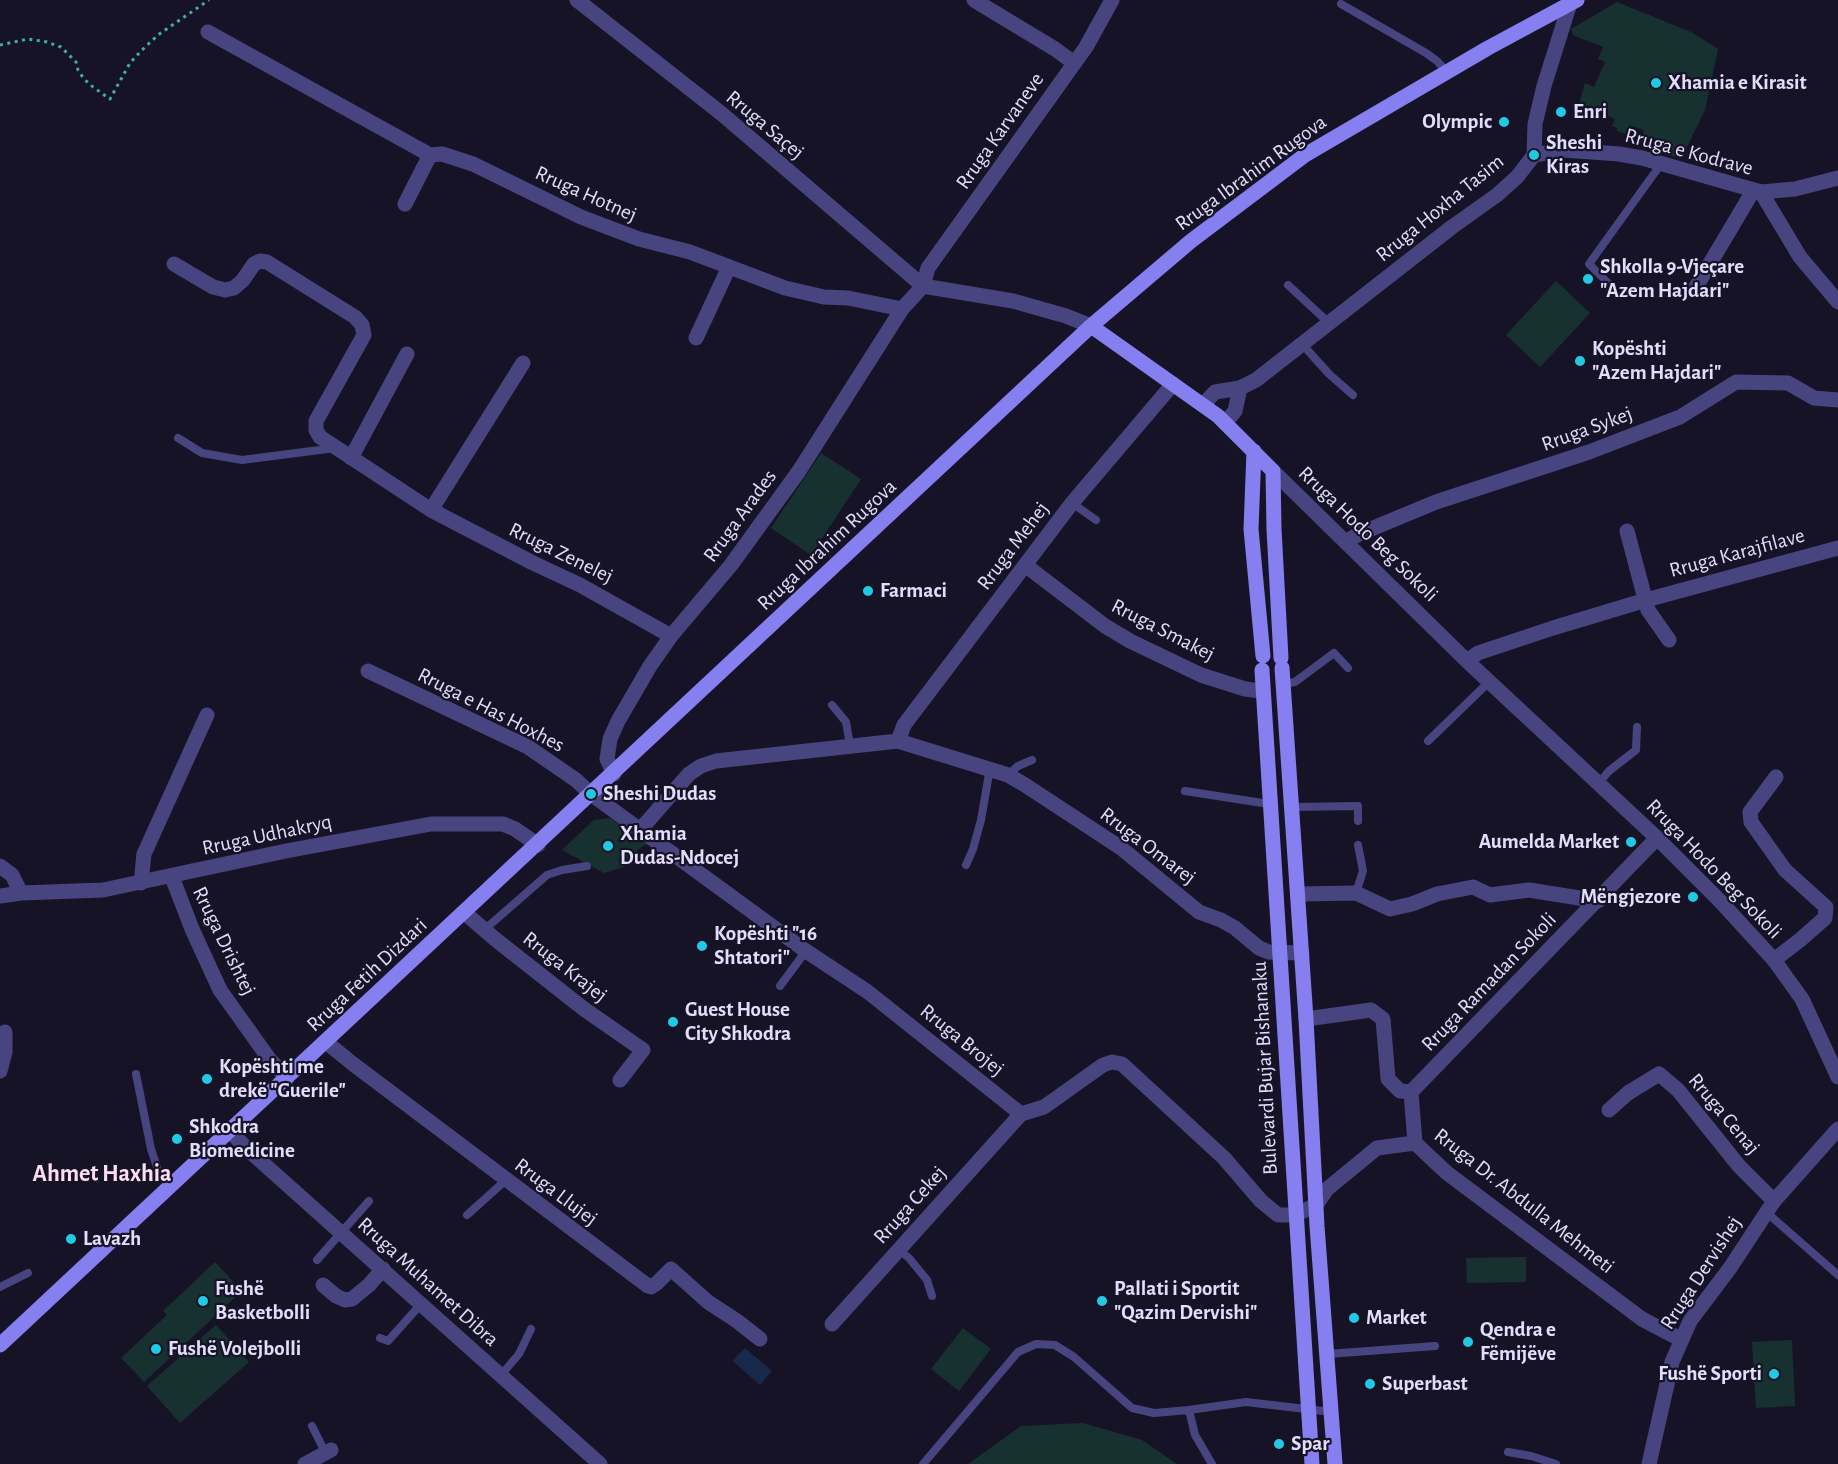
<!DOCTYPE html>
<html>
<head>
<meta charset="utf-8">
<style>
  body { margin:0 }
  canvas { display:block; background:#171327 }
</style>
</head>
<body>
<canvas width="1838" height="1464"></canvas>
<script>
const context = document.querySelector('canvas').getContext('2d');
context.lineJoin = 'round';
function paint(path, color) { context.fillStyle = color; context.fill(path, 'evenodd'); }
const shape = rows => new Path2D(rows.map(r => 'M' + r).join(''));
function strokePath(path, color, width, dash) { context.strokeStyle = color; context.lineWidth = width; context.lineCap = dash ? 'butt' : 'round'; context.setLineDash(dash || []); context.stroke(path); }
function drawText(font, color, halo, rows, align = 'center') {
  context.font = font + ' "Alegreya Sans",sans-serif'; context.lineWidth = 4.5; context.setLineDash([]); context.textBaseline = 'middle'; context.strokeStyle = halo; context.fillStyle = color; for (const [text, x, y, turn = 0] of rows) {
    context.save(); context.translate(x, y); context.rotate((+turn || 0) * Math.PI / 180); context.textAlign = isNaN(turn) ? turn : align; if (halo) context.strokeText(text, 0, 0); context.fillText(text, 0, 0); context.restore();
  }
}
const green = shape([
  [1617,2,1691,32,1718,49,1705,110,1681,159,1658,152,1661,143,1643,135,1644,130,1629,125,1626,134,1617,131,1617,128,1612,126,1615,119,1579,104,1585,83,1594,87,1605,62,1598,59,1603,47,1573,35,1571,29],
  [1556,281,1590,313,1540,367,1506,335],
  [821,453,861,479,811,555,771,528],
  [610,818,647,844,636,851,634,864,604,873,562,850,594,820],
  [1526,1257,1526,1282,1467,1283,1466,1258],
  [215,1262,242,1291,144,1382,121,1358,167,1315,163,1311],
  [216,1325,249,1362,180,1423,147,1386],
  [963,1328,991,1349,959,1391,931,1369],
  [1792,1340,1795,1406,1756,1408,1752,1342],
  [1083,1423,1142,1440,1177,1464,968,1464,1021,1426]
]);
const water = shape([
  [745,1348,772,1371,760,1385,733,1361]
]);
const path = shape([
  [0,45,28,39,47,42,61,47,76,62,78,70,84,79,93,87,110,99,130,63,142,50,158,35,209,0]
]);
const lane = shape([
  [1341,4,1426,53,1437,61,1447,72],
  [1288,285,1329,323],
  [1611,286,1589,264,1661,164],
  [1302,344,1329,374,1353,395],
  [178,438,202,453,242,460,335,448],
  [1072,503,1096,520],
  [1284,684,1295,682,1334,653,1348,668],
  [832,705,846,722,850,745],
  [1428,741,1489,682],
  [1008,775,1018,766,1032,760],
  [1598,784,1609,771,1636,750,1637,727],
  [1185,791,1269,804],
  [1293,807,1358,806,1358,821],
  [966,865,973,849,981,820,990,768],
  [1356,893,1363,871,1358,845],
  [484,930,547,875,562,870,587,866],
  [780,986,806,951],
  [136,1074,151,1149,158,1170,171,1187],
  [1766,1212,1838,1275],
  [467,1215,506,1180],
  [899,1250,909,1258,927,1280,932,1296],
  [317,1260,369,1201],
  [0,1287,28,1273],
  [380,1338,388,1341,421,1304],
  [1328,1354,1435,1346],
  [501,1375,519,1354,531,1329],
  [1189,1410,1195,1435,1212,1464],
  [312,1426,325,1452],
  [1508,1452,1531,1456,1556,1464],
  [923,1464,1018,1352,1036,1344,1055,1345,1074,1357,1132,1408,1154,1413,1189,1410,1246,1402,1332,1412]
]);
const street = shape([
  [577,0,722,114,923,286,1013,301,1066,316,1091,326],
  [974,0,1055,49,1074,63],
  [208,32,430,155],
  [1534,155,1564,150,1619,154,1642,158,1761,192,1795,189,1838,178],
  [1761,192,1800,257,1838,302],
  [405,204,430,155,442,154,473,164,581,217,639,239,690,252,785,288,824,297,848,298,902,309],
  [174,264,213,287,225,290,234,288,243,280,254,264,260,261,267,262,355,317,362,325,364,335,316,421,316,430,320,437,431,510,533,563,580,585,671,636],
  [1696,287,1753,191],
  [696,338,729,267],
  [1203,405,1215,392,1240,388,1256,380,1452,227,1497,195,1517,177,1534,155,1535,124,1544,86,1571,0],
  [1225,423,1235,411,1240,388],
  [351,458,407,354],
  [1273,471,1467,661,1657,838,1720,901,1774,960,1802,999,1838,1077],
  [431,510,523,363],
  [1627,531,1648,610,1669,640],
  [1347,541,1359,534,1436,502,1589,452,1680,417,1736,382,1788,383,1814,398,1838,400],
  [1025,565,1105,626,1130,641,1201,675,1245,689,1261,691],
  [1467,661,1478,653,1553,628,1646,600,1838,548],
  [368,671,528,747,576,780,591,794,806,951,868,992,1021,1114],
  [898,741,904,725,1072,503,1173,384],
  [614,774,607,759,610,739,618,721,650,666,671,636,731,565,799,471,902,309,923,286,928,268,1086,47,1112,0],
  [640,830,689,774,701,766,716,761,898,741,1008,775,1025,785,1121,848,1199,912,1221,920,1235,928,1259,948,1269,952,1302,953],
  [0,866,12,875,21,893],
  [172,877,192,929,220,990,270,1060,287,1078],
  [141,883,144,854,207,715],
  [1298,894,1356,893,1390,909,1412,904,1437,894,1473,887,1490,895,1529,890,1598,901],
  [0,896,21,893,103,890,286,851,431,824,503,824,515,829,538,845],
  [465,913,495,939,584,1009,643,1050,620,1080],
  [1774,960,1800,940,1825,918,1826,907,1785,870,1751,822,1750,812,1776,777],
  [1306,1019,1371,1010,1383,1019,1388,1079,1400,1091,1411,1092],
  [326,1042,353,1064,648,1286,651,1287,657,1283,671,1269,708,1302,737,1321,760,1339],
  [0,1071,5,1052,5,1032],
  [1609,1110,1628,1093,1659,1074,1678,1090,1739,1166,1774,1201],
  [1021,1114,1044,1107,1103,1065,1112,1062,1122,1064,1224,1158,1261,1201,1278,1215,1295,1215,1316,1205,1327,1189,1377,1148,1415,1143,1447,1173,1642,1319,1680,1339],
  [230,1131,246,1148,600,1464],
  [1415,1143,1411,1092,1657,838],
  [323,1285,336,1296,345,1300,352,1299,369,1285,383,1269],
  [832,1324,1021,1114],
  [305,1464,331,1450],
  [1649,1464,1672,1362,1690,1321,1730,1268,1774,1201,1838,1129]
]);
const secondary = shape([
  [1091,326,1218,416,1273,471,1274,529,1281,658],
  [1254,451,1251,529,1263,656],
  [1282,668,1306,1019,1317,1226,1335,1464],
  [1262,670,1312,1464],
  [0,1345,1091,326,1191,241,1305,155,1488,48,1577,0]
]);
const markers = [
  [1656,83,6,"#20cae5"],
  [1561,112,6,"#20cae5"],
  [1504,122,6,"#20cae5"],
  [1534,155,6,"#20cae5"],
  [1588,279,6,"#20cae5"],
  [1580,361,6,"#20cae5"],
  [868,591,6,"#20cae5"],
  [591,794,6,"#20cae5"],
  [1631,842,6,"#20cae5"],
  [608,846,6,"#20cae5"],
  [1693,897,6,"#20cae5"],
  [702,946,6,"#20cae5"],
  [673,1022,6,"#20cae5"],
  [207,1079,6,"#20cae5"],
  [177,1139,6,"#20cae5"],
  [71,1239,6,"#20cae5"],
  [203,1301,6,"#20cae5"],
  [1102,1301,6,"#20cae5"],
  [1354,1318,6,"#20cae5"],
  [1468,1342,6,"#20cae5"],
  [156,1349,6,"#20cae5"],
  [1774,1374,6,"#20cae5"],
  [1370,1384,6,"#20cae5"],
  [1279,1444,6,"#20cae5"]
];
const poiNames = [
  ["Xhamia e Kirasit",1668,83],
  ["Enri",1573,112],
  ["Olympic",1492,122,"right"],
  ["Sheshi",1546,143],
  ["Kiras",1546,167],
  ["Shkolla 9-Vjeçare",1600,267],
  ["\"Azem Hajdari\"",1600,291],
  ["Kopështi",1592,349],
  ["\"Azem Hajdari\"",1592,373],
  ["Farmaci",880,591],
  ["Sheshi Dudas",603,794],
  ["Xhamia",620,834],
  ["Dudas-Ndocej",620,858],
  ["Aumelda Market",1619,842,"right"],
  ["Mëngjezore",1681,897,"right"],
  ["Kopështi \"16",714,934],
  ["Shtatori\"",714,958],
  ["Guest House",685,1010],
  ["City Shkodra",685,1034],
  ["Kopështi me",219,1067],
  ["drekë \"Guerile\"",219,1091],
  ["Shkodra",189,1127],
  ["Biomedicine",189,1151],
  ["Lavazh",83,1239],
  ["Fushë",215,1289],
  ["Basketbolli",215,1313],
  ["Pallati i Sportit",1114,1289],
  ["\"Qazim Dervishi\"",1114,1313],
  ["Market",1366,1318],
  ["Qendra e",1480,1330],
  ["Fëmijëve",1480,1354],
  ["Fushë Volejbolli",168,1349],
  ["Fushë Sporti",1762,1374,"right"],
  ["Superbast",1382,1384],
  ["Spar",1291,1444]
];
const streetNames = [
  ["Rruga Saçej",765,125,40],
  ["Rruga Karvaneve",1000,131,-55],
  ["Rruga e Kodrave",1689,152,15],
  ["Rruga Ibrahim Rugova",1251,173,-36],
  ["Rruga Hotnej",586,194,24],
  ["Rruga Hoxha Tasim",1440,208,-39],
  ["Rruga Sykej",1587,429,-20],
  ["Rruga Arades",740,516,-54],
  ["Rruga Hodo Beg Sokoli",1368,534,44],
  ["Rruga Ibrahim Rugova",827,545,-43],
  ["Rruga Mehej",1013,546,-53],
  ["Rruga Zenelej",561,553,26],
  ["Rruga Karajfilave",1737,553,-15],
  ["Rruga Smakej",1163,630,27],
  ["Rruga e Has Hoxhes",491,710,27],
  ["Rruga Udhakryq",267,835,-12],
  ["Rruga Omarej",1148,846,37],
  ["Rruga Hodo Beg Sokoli",1714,869,46],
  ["Rruga Drishtej",224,941,64],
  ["Rruga Krajej",565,967,38],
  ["Rruga Fetih Dizdari",367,975,-43],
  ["Rruga Ramadan Sokoli",1489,982,-46],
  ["Rruga Brojej",962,1040,39],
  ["Bulevardi Bujar Bishanaku",1265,1068,-93],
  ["Rruga Cenaj",1724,1114,50],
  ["Rruga Llujej",556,1192,37],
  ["Rruga Dr. Abdulla Mehmeti",1524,1201,38],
  ["Rruga Cekej",910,1205,-48],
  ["Rruga Dervishej",1701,1273,-57],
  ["Rruga Muhamet Dibra",428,1282,42]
];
const quarterNames = [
  ["Ahmet Haxhia",102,1174]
];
paint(green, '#173030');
paint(water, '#172a4c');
strokePath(path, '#3fadaa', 3, [3, 4.5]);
strokePath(lane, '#484480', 8);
strokePath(street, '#484480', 15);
strokePath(secondary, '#867ff0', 15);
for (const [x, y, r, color] of markers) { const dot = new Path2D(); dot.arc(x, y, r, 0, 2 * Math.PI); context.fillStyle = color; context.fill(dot); strokePath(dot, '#171327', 2); }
drawText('bold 21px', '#e1ddfb', '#171327', poiNames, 'left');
drawText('21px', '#e1ddfb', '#171327', streetNames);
drawText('bold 24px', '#fbdff0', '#171327', quarterNames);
</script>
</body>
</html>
